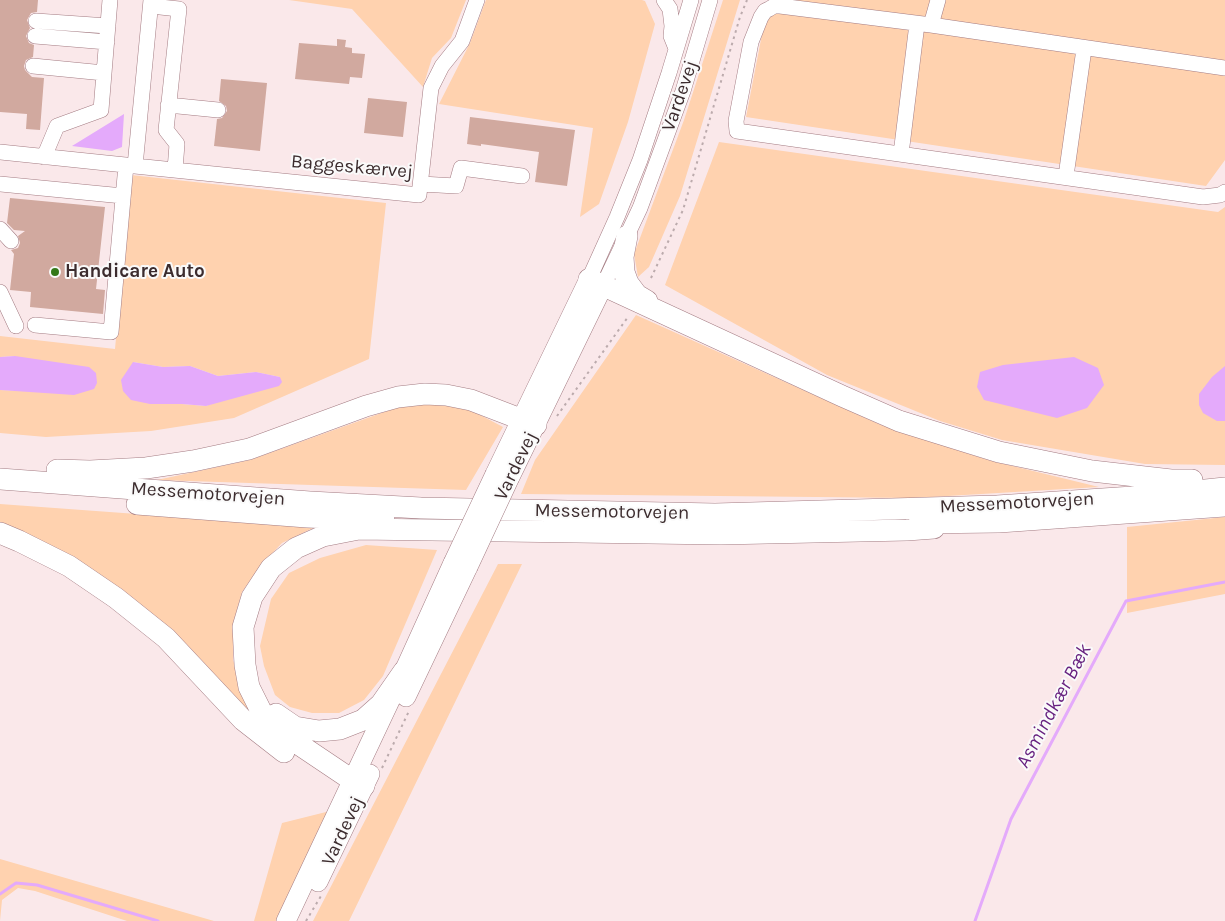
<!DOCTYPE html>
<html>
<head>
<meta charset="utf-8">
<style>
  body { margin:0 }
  canvas { display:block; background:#fae8ea }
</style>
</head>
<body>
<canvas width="1225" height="921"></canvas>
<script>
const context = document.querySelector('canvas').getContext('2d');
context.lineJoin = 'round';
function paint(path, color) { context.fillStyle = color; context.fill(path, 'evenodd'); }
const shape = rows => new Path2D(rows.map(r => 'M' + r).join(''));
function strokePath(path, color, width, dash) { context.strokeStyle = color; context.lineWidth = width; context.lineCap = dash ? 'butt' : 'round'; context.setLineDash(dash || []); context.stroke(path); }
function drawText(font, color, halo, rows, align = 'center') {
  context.font = font + ' Karla,sans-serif'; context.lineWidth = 4; context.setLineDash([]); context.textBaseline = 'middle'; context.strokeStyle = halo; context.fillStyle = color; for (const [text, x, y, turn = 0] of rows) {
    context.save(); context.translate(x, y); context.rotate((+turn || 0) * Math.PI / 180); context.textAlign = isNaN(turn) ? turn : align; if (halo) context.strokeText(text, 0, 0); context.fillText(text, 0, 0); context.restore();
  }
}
const green = shape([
  [289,0,466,0,451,38,432,58,423,87,352,9],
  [486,0,642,0,645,1,655,24,628,122,599,204,580,217,593,128,439,104,470,43],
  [723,0,740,0,680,196,649,267,638,277,634,254,684,120],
  [774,0,1225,0,1225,160,1206,186,746,117,763,29],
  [719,142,1218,212,1225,207,1225,465,1145,464,1002,440,940,421,827,375,665,285],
  [131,175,386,203,369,359,234,418,151,431,46,437,0,433,0,390,23,391,15,356,0,357,0,336,115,349],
  [133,362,163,367,190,366,218,376,256,372,280,377,206,406,182,404],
  [636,315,881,425,988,460,1099,487,914,498,521,494,535,460],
  [431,403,469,409,503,427,466,490,157,480,250,460,401,406],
  [0,504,315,527,282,543,261,565,242,592,233,624,233,660,241,685,268,731,174,634,0,525],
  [1225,517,1225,594,1127,613,1127,527],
  [366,545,437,550,383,676,364,700,339,713,312,713,290,707,275,695,264,666,260,646,271,599,289,573,320,558],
  [498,564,522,564,349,921,313,921],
  [330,811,278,921,254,921,282,823],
  [0,851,0,859,214,921,127,921,35,891,18,888,2,900,0,921]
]);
const water = shape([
  [124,114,122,147,112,151,72,146],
  [15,356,89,367,96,373,97,383,94,389,74,395,0,390,0,357],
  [1074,357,1098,368,1104,385,1087,408,1057,418,984,400,977,387,980,372,1003,365],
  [133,362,163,367,190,366,218,376,256,372,280,377,282,382,279,386,206,406,182,404,150,404,131,400,123,391,121,380],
  [1225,366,1225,421,1217,421,1203,413,1199,405,1199,394,1212,377]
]);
const stream = shape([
  [0,894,16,883,37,885,158,921],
  [975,921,1011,819,1126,601,1225,582]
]);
const building = shape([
  [0,0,38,0,37,12,31,13,27,20,30,28,26,36,29,43,34,45,33,57,26,60,24,66,25,70,32,77,44,78,40,130,26,129,27,114,0,112],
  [337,39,346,40,345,47,352,48,352,53,365,54,362,78,350,77,349,84,295,79,299,43,337,46],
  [221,79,267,83,260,151,214,146,217,119,222,118,227,111,226,106,219,101],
  [368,98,407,102,403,137,364,133],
  [470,117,575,130,567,186,535,182,539,152,481,144,481,146,467,144],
  [10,198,105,207,96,289,105,290,103,314,30,307,31,292,10,290,14,254,11,250,18,248,20,243,18,236,25,231,14,230,7,223]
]);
const path = shape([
  [651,278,683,210,740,17,747,0],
  [557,416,628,317],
  [382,768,409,711],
  [306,921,321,896]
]);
const minor = shape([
  [151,0,135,166,419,195,431,88,442,66,462,41,477,0],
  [664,0,670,9,672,26,671,36,675,46],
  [938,0,931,25,1225,68],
  [151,6,179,9,166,130,177,144,175,170],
  [36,21,108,26],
  [931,25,780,6,774,6,769,9,765,11,761,17,751,42,736,121,737,131,1203,197,1220,195,1225,192],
  [35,36,107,42],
  [33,66,104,73],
  [168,105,218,110],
  [0,152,135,166],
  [901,154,917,24],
  [44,157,57,126,101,110,110,0],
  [1066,176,1084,49],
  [0,184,123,196],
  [421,184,456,186,461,168,522,176],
  [0,229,11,241],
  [589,279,617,217,640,160,669,73,691,0],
  [603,286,640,208,683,91,710,0],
  [0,292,16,326],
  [35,325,111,332,126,165]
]);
const major = shape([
  [495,474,589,279],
  [510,477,603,286],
  [406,697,468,567],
  [318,882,370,774],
  [286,921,404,671,453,563]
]);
const highway = shape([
  [627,236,623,257,624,272,628,283,637,295,647,301],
  [589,279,842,396,899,421,999,452,1092,471,1171,480,1192,480],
  [57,470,90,471,146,468,193,461,249,449,366,406,398,397,425,394,446,395,471,400,536,425],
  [0,479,310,502,421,508,715,514,997,506,1148,496,1225,488],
  [137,504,307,517,384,520],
  [919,523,999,522,1225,506],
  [0,533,19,541,69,566,116,598,166,638,243,720,284,752],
  [276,714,295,727,319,731,340,729,363,720,381,704,404,671],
  [364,786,352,780,276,729,261,711,249,687,245,665,243,627,252,597,271,568,296,548,323,536,359,529,721,534,907,530,934,528]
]);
const majorBridge = shape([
  [453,563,495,474],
  [468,567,510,477]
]);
const markers = [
  [55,272,5,"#347818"]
];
const streetNames = [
  ["Vardevej",680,96,-71],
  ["Baggeskærvej",352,167,5],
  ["Vardevej",516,466,-64],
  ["Messemotorvejen",208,494,4],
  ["Messemotorvejen",1017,503,-3],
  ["Messemotorvejen",612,512,1],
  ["Vardevej",343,831,-65]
];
const poiNames = [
  ["Handicare Auto",65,272]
];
const waterNames = [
  ["Asmindkær Bæk",1054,706,-62]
];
paint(green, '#ffd2af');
paint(water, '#e4aafb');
strokePath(stream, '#e4aafb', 3);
paint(building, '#d1a99f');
strokePath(minor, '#a47c83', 16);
strokePath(major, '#a47c83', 20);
strokePath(highway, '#a47c83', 22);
strokePath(path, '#bcabad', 2, [2.5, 4]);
strokePath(minor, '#fff', 15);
strokePath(major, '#fff', 19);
strokePath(highway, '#fff', 21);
strokePath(majorBridge, '#a47c83', 20, []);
strokePath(majorBridge, '#fff', 19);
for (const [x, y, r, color] of markers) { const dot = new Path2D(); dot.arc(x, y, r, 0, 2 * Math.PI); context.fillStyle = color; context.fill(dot); strokePath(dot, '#fafafa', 2); }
drawText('19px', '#3c2c2e', '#fafafa', streetNames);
drawText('bold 19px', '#3c2c2e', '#fafafa', poiNames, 'left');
drawText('italic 20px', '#682380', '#fafafa', waterNames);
</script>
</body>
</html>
